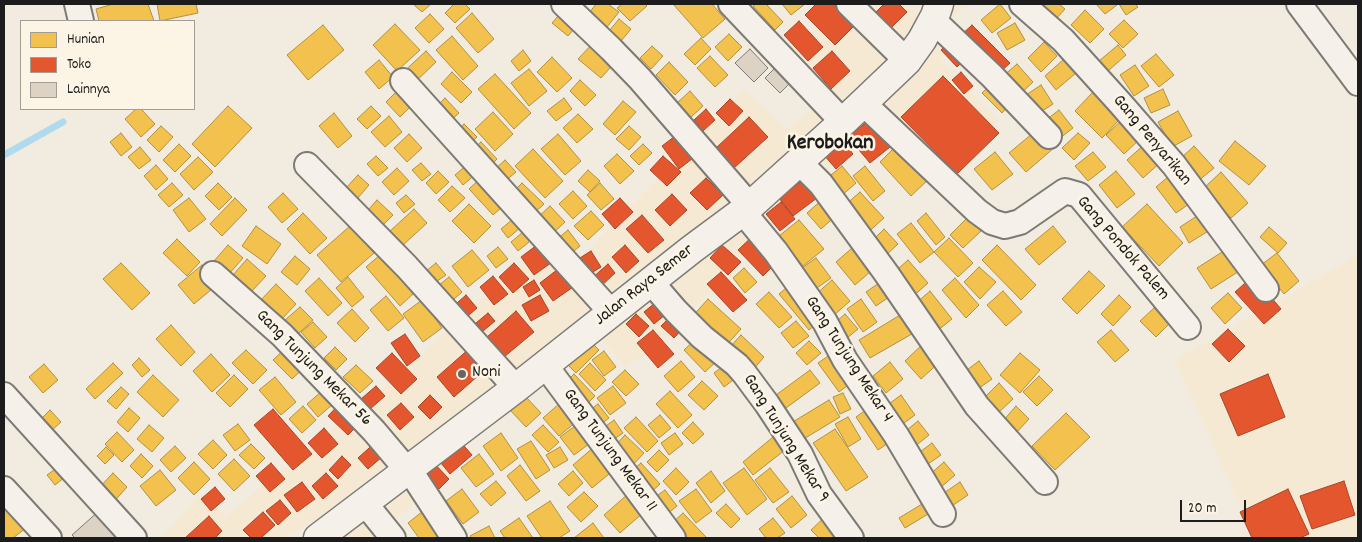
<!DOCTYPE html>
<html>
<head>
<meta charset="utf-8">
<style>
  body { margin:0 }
  #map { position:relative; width:1362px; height:542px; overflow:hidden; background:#f2ece0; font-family:Dekko,sans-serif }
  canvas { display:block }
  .frame { position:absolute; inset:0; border:5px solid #1c1c1c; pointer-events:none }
  .legend { position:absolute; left:20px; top:20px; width:175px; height:90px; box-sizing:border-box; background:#fcf5e5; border:1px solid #a29e95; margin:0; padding:6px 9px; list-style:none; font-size:15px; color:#1c1c1c }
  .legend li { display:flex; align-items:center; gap:10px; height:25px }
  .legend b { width:25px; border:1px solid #a29e95 }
  .scale { position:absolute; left:1180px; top:500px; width:66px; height:22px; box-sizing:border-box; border:2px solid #1c1c1c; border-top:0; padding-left:6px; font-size:15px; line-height:18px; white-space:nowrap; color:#1c1c1c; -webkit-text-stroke:4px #fcf5e5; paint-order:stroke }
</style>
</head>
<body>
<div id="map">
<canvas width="1362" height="542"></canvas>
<div class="frame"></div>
<ul class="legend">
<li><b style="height:14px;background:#f2c14e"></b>Hunian</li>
<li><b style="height:14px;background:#e4572e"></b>Toko</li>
<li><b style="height:14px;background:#dcd3c5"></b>Lainnya</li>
</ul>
<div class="scale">20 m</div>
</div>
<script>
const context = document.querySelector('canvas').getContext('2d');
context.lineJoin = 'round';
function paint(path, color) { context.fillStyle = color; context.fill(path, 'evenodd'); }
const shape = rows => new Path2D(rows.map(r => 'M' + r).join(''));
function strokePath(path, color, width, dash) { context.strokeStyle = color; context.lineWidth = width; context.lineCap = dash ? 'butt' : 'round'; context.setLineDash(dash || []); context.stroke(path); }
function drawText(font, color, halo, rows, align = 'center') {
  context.font = font + ' Dekko,sans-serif'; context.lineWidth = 5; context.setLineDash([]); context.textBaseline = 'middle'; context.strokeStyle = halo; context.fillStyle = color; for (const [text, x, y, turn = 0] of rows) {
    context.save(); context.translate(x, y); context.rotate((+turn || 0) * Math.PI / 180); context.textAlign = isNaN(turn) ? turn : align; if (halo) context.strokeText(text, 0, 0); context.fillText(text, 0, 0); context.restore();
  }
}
const built = shape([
  [843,4,968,4,950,21,966,33,941,60,999,121,944,165,888,106,651,353,625,367,597,334,443,461,451,472,394,520,387,538,351,538,333,513,288,535,290,538,160,538,202,494,225,516,365,404,551,238,573,265,744,90,786,129,832,95,790,50],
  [1358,255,1358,538,1254,538,1175,360]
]);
const homes = shape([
  [113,4,148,4,154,21,99,21,96,9,113,4],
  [157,4,196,4,198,13,160,21,157,4],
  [413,4,431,4,422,12,413,4],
  [454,4,465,4,470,9,455,23,445,13,454,4],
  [596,4,608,4,619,12,607,27,589,13,596,4],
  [622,4,645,4,647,6,630,21,617,8,622,4],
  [673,4,712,4,725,19,703,38,673,4],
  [756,4,766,4,783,22,775,30,753,6,756,4],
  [782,4,805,4,791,15,782,4],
  [1000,4,1011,18,992,33,981,20,1000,4],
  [1043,4,1059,4,1065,9,1054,21,1039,8,1043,4],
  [1096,4,1116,4,1117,5,1105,14,1096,4],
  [1119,4,1135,4,1138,7,1126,15,1119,4],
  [565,8,580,22,568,36,552,23,565,8],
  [1085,10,1104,29,1090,43,1071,25,1085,10],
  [472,13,494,39,478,53,456,28,472,13],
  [430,14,444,29,429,43,415,28,430,14],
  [619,19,631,29,621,41,609,31,619,19],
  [1124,20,1138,34,1123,48,1109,34,1124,20],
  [1015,23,1025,40,1007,50,997,33,1015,23],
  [395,24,420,50,397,71,373,45,395,24],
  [323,25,344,50,308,80,287,55,323,25],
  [729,34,742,47,728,61,715,47,729,34],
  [452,36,478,66,463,80,436,50,452,36],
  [701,38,711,49,695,65,684,54,701,38],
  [595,41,617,60,601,78,578,59,595,41],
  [1044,42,1057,56,1041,72,1028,58,1044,42],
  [1118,45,1126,55,1108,71,1099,61,1118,45],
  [652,46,663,56,651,69,640,58,652,46],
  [523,50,531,61,519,71,511,61,523,50],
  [426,51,436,62,410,87,399,76,426,51],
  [1156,54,1174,75,1159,87,1141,66,1156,54],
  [710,56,728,75,715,87,697,68,710,56],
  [552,57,572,78,557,92,537,72,552,57],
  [1064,59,1076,73,1056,90,1045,76,1064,59],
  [379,60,393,77,379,89,365,72,379,60],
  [669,62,688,82,675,95,656,75,669,62],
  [1017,64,1033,82,1018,96,1001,78,1017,64],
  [1135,65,1149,86,1134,96,1120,75,1135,65],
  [529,69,547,91,529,106,511,83,529,69],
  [452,72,472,92,461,103,441,84,452,72],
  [495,74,531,113,514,129,478,89,495,74],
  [580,80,596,95,585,106,570,91,580,80],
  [994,81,1014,100,1002,113,982,93,994,81],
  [1041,85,1053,104,1036,115,1023,97,1041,85],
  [401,87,415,102,400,117,386,102,401,87],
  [1163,89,1170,105,1151,113,1144,98,1163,89],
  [690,91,703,106,690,118,677,103,690,91],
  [1093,92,1120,119,1102,138,1075,111,1093,92],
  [445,98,459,113,446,125,432,111,445,98],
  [564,98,572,109,556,121,547,111,564,98],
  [623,101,636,112,615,135,603,124,623,101],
  [228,106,252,128,215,167,192,144,228,106],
  [371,106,381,116,367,129,357,119,371,106],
  [136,109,141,109,155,124,141,137,125,119,136,109],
  [1059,110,1073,128,1055,142,1041,124,1059,110],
  [1178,111,1192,136,1172,147,1158,122,1178,111],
  [493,112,513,134,495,151,475,129,493,112],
  [334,113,352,136,338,148,319,126,334,113],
  [578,114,593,129,577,143,563,128,578,114],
  [389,116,402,132,385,147,371,132,389,116],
  [1123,119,1141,138,1124,154,1106,135,1123,119],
  [464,124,477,137,468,146,455,134,464,124],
  [161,126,173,137,159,152,147,140,161,126],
  [629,126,641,137,629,150,616,139,629,126],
  [1039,128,1055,147,1026,172,1009,153,1039,128],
  [121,133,132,147,121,156,110,142,121,133],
  [1078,133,1090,143,1074,160,1062,148,1078,133],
  [409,134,422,148,407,162,394,148,409,134],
  [558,134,581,161,565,175,541,149,558,134],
  [1235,141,1266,166,1249,185,1219,161,1235,141],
  [481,142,497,159,486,170,470,152,481,142],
  [899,143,931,177,911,196,880,162,899,143],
  [1146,143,1162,161,1143,178,1127,160,1146,143],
  [179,144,191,156,175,172,163,160,179,144],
  [643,144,652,153,639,165,630,156,643,144],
  [1194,146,1214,168,1198,181,1179,160,1194,146],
  [140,147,151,160,139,169,128,157,140,147],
  [533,149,563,181,545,198,515,166,533,149],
  [995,152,1013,174,992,190,974,169,995,152],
  [1093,152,1106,167,1088,181,1075,166,1093,152],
  [617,154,634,171,620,184,604,166,617,154],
  [376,156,388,168,378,176,367,164,376,156],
  [198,157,213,172,194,190,180,174,198,157],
  [505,160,516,172,504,182,493,171,505,160],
  [421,163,431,174,422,181,412,170,421,163],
  [469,163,477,173,463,185,455,175,469,163],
  [156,165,168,179,156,190,144,176,156,165],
  [842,166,856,183,841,196,826,179,842,166],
  [865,166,885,191,873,201,853,176,865,166],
  [397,168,409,181,394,195,382,182,397,168],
  [588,170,600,181,590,192,578,181,588,170],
  [438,171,449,182,436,194,426,183,438,171],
  [1116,171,1135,194,1117,208,1099,185,1116,171],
  [1221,172,1248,203,1231,218,1204,188,1221,172],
  [358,175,369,185,357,199,345,189,358,175],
  [484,175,508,202,493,215,469,189,484,175],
  [1168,177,1189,204,1176,213,1156,187,1168,177],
  [172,183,183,195,169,207,158,195,172,183],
  [218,183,232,197,219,210,205,196,218,183],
  [522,183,544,204,532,215,511,194,522,183],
  [600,183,614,199,601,210,587,195,600,183],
  [452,186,465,198,450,212,438,200,452,186],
  [573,191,587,206,573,219,559,204,573,191],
  [860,192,884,218,866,234,842,208,860,192],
  [283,193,298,209,282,223,268,207,283,193],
  [406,195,415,204,404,213,396,203,406,195],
  [189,198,206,219,189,232,173,210,189,198],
  [235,198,247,210,222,236,210,224,235,198],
  [824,198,838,214,821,229,807,213,824,198],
  [377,200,393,215,376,232,361,218,377,200],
  [469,204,491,226,474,243,452,221,469,204],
  [1147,204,1183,243,1159,266,1122,227,1147,204],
  [550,206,565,222,550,236,535,220,550,206],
  [414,209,427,223,402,246,389,232,414,209],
  [591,211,604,225,588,240,574,226,591,211],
  [303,213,327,238,310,254,287,229,303,213],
  [926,213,945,237,936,245,917,221,926,213],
  [519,214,526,223,508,238,501,229,519,214],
  [1200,214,1210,230,1189,243,1180,227,1200,214],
  [968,217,981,231,963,248,950,235,968,217],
  [799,220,824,249,803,266,779,236,799,220],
  [911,223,934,252,920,263,897,234,911,223],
  [256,226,281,244,267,264,242,246,256,226],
  [350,226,374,253,341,282,317,255,350,226],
  [1053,226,1066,242,1039,265,1025,249,1053,226],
  [1269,227,1287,243,1278,253,1260,237,1269,227],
  [528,228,535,237,518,251,511,242,528,228],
  [884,229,898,244,885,256,872,241,884,229],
  [568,230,580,246,569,255,556,240,568,230],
  [949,238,973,263,958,277,934,252,949,238],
  [177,239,200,262,187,276,163,253,177,239],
  [859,242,878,265,855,285,836,262,859,242],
  [228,245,243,258,229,274,214,261,228,245],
  [997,245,1036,285,1021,300,982,260,997,245],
  [498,247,508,259,496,268,487,256,498,247],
  [1230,247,1244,268,1211,289,1197,268,1230,247],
  [472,250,489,270,468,287,452,266,472,250],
  [1277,253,1299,281,1284,294,1261,265,1277,253],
  [381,254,414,293,400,306,366,267,381,254],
  [295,256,310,269,297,285,281,272,295,256],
  [816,258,831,278,814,290,799,270,816,258],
  [247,259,266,276,251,292,233,275,247,259],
  [908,260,928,283,910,299,890,276,908,260],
  [121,263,150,293,132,310,103,279,121,263],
  [436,263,446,275,430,286,421,275,436,263],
  [202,265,218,284,194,304,178,285,202,265],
  [979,267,996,282,980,299,964,282,979,267],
  [744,268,757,282,745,293,733,278,744,268],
  [1089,271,1105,286,1077,314,1062,299,1089,271],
  [348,277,364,297,352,307,336,288,348,277],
  [449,277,462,292,446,306,433,290,449,277],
  [319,278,342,303,328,316,305,291,319,278],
  [955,278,979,305,966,318,942,290,955,278],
  [832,280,850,301,832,317,814,296,832,280],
  [792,283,822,319,809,330,779,294,792,283],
  [879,283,889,297,876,306,866,292,879,283],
  [276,284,296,304,280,321,260,301,276,284],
  [930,291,952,319,937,331,915,304,930,291],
  [1003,291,1022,312,1006,326,987,305,1003,291],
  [769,292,792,317,779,328,756,304,769,292],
  [1228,293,1242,308,1225,324,1211,308,1228,293],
  [1119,295,1131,307,1113,326,1101,314,1119,295],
  [386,296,404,318,388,331,370,310,386,296],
  [708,299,741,329,723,349,691,318,708,299],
  [861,299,877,322,863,332,847,309,861,299],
  [422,300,442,328,423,342,403,314,422,300],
  [300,307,313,320,298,334,285,320,300,307],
  [1154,308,1169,324,1156,337,1140,321,1154,308],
  [352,309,369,328,355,342,337,323,352,309],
  [905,312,917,331,870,358,859,340,905,312],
  [845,314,858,329,841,343,829,328,845,314],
  [796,321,809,336,793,348,781,333,796,321],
  [313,322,327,337,315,348,301,332,313,322],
  [171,325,195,352,181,366,156,339,171,325],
  [1111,330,1129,350,1115,362,1097,342,1111,330],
  [741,335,764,357,751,372,727,350,741,335],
  [699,336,720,358,705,372,684,350,699,336],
  [590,341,599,350,576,373,568,365,590,341],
  [809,341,821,353,807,365,796,353,809,341],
  [926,341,943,359,921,379,905,361,926,341],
  [289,345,308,364,292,379,273,360,289,345],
  [335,347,347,359,336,370,324,358,335,347],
  [246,350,267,370,253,384,232,363,246,350],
  [604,351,616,367,604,376,592,360,604,351],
  [834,352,855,380,839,392,818,363,834,352],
  [1020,353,1040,370,1020,393,1000,375,1020,353],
  [211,354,230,375,212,392,193,371,211,354],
  [139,358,150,370,142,377,132,365,139,358],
  [681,361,695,377,678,392,664,376,681,361],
  [730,361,741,374,724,387,714,373,730,361],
  [979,361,992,379,972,393,959,376,979,361],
  [890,362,903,379,886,393,873,376,890,362],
  [113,363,123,373,95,399,86,389,113,363],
  [590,363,606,380,595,391,579,374,590,363],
  [44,364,58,380,43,393,29,377,44,364],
  [356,365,373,381,360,393,343,377,356,365],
  [625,370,639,384,626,396,612,382,625,370],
  [810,370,820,383,786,408,776,395,810,370],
  [574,374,595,396,585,406,564,384,574,374],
  [153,375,179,400,163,417,137,392,153,375],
  [234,375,248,389,230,407,216,393,234,375],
  [1039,376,1053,390,1037,406,1023,392,1039,376],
  [275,377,296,402,281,415,259,390,275,377],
  [702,381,718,396,704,410,688,395,702,381],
  [999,383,1013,399,998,413,984,398,999,383],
  [329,385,340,398,318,417,307,404,329,385],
  [613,386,626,403,610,415,597,398,613,386],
  [121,387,129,394,116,409,107,401,121,387],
  [670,391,692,415,678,428,656,404,670,391],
  [843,393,851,409,840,414,833,397,843,393],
  [901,395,915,415,896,429,882,409,901,395],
  [525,396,541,413,526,427,510,410,525,396],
  [829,400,840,417,802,440,791,423,829,400],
  [560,403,576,422,559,436,543,418,560,403],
  [598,404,609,418,597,427,586,413,598,404],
  [874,404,897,437,878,450,856,417,874,404],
  [303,406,316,420,302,433,289,419,303,406],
  [1016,406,1029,419,1015,434,1002,422,1016,406],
  [129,408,140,418,128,432,117,422,129,408],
  [50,410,61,422,50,432,39,421,50,410],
  [1066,413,1090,437,1055,470,1032,446,1066,413],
  [660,415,671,428,659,438,648,425,660,415],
  [636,417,658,441,647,452,624,428,636,417],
  [848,417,861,439,848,447,835,424,848,417],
  [614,420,623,433,607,444,598,432,614,420],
  [918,421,929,435,913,448,902,434,918,421],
  [693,422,704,434,693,444,682,433,693,422],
  [238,424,250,440,235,451,223,435,238,424],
  [149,425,164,438,152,452,137,439,149,425],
  [543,425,559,442,548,452,532,435,543,425],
  [575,426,589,444,574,455,560,437,575,426],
  [835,429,868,477,846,491,813,443,835,429],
  [117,432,134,450,122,462,105,444,117,432],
  [779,432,790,446,753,475,743,462,779,432],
  [501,433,518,458,501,471,483,446,501,433],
  [675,433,683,444,669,455,661,443,675,433],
  [625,435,644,453,631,467,612,449,625,435],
  [213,440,227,455,213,469,198,454,213,440],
  [531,441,550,470,536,479,517,449,531,441],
  [932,443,941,455,921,469,913,457,932,443],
  [251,444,265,458,254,469,239,455,251,444],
  [175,446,186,458,171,472,160,460,175,446],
  [106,447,114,455,105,464,97,456,106,447],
  [560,447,568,460,554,468,546,455,560,447],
  [594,447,614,470,592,488,573,465,594,447],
  [659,450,669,460,657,472,647,462,659,450],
  [141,454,153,466,142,478,130,466,141,454],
  [479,454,494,474,476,487,461,468,479,454],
  [234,459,250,476,234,491,218,474,234,459],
  [194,462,210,479,194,495,178,478,194,462],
  [944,462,955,475,939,489,928,476,944,462],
  [641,463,660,484,648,495,629,473,641,463],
  [520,465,540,491,526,501,507,476,520,465],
  [58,467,65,477,55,485,47,475,58,467],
  [676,468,689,482,676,495,663,481,676,468],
  [744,468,767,499,747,515,723,483,744,468],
  [770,468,789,492,773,503,755,480,770,468],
  [160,470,176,490,156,506,140,486,160,470],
  [573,471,583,483,569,496,558,484,573,471],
  [711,471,725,491,711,503,696,483,711,471],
  [113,473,127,487,112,504,97,490,113,473],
  [496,481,506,493,491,506,480,494,496,481],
  [960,482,968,495,949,508,941,495,960,482],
  [462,489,479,512,463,524,446,501,462,489],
  [696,489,712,511,696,523,679,501,696,489],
  [665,490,677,506,662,518,650,501,665,490],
  [4,492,30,525,13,538,4,538,4,492],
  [584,492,598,506,581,522,567,507,584,492],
  [628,494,644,512,620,533,604,515,628,494],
  [792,496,807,515,791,528,776,509,792,496],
  [932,498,938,508,905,528,899,518,932,498],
  [550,501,570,531,559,538,542,538,527,516,550,501],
  [726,504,740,519,731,528,716,513,726,504],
  [428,507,443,538,419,538,408,523,428,507],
  [683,513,707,538,679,538,668,527,683,513],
  [828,514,850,538,819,538,811,530,828,514],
  [519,518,533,538,505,538,500,531,519,518],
  [773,518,785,533,777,538,766,538,759,529,773,518],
  [593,523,604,538,574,538,593,523],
  [489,526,495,538,471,538,470,536,489,526]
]);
const shops = shape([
  [816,4,844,4,860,20,835,45,805,15,816,4],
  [884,4,899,4,907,12,888,31,873,15,884,4],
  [799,21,823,47,808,61,784,35,799,21],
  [972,25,1010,63,997,75,959,37,972,25],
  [951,40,966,58,957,67,941,50,951,40],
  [832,51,850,71,831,89,813,68,832,51],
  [961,72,973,86,964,94,952,80,961,72],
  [943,76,999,133,957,174,901,117,943,76],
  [730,99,743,111,729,126,716,113,730,99],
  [706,109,715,120,703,131,694,120,706,109],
  [749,117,768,137,734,168,716,148,749,117],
  [868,121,890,147,870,163,848,137,868,121],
  [679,133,697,155,679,169,662,146,679,133],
  [842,140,853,154,836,169,824,155,842,140],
  [663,156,681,172,667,186,650,170,663,156],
  [811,174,825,192,793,216,779,198,811,174],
  [706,178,723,195,707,210,690,193,706,178],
  [672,194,687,210,670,226,655,210,672,194],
  [620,198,633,212,615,229,602,214,620,198],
  [781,202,795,219,780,231,766,214,781,202],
  [642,215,664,240,648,253,626,229,642,215],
  [755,234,779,260,763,276,738,250,755,234],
  [541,242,555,260,534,275,521,257,541,242],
  [625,245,639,261,626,273,612,257,625,245],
  [722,245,741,262,728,275,710,258,722,245],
  [591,251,601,267,585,277,575,261,591,251],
  [514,263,529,279,513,293,499,277,514,263],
  [608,264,615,273,599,288,591,279,608,264],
  [562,266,576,285,553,301,540,283,562,266],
  [721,272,747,300,733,312,707,284,721,272],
  [493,276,508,294,494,305,480,287,493,276],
  [1253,276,1281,309,1264,324,1235,292,1253,276],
  [534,280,540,290,529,297,523,287,534,280],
  [466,295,477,308,460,323,449,310,466,295],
  [540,295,549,311,531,321,522,305,540,295],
  [661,298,671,310,654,324,644,312,661,298],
  [516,311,534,332,504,357,487,337,516,311],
  [675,312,687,324,674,338,661,326,675,312],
  [488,313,495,321,483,331,476,323,488,313],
  [636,314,649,326,639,337,626,324,636,314],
  [1228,329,1245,346,1229,362,1212,344,1228,329],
  [653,330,674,354,658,368,637,343,653,330],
  [405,334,420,356,407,366,391,343,405,334],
  [470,348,487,368,454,397,437,377,470,348],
  [392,353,417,379,401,394,376,368,392,353],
  [1268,374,1285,417,1238,436,1220,394,1268,374],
  [376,386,385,396,370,409,361,399,376,386],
  [430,395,442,407,430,419,418,407,430,395],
  [342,401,362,421,348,435,328,416,342,401],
  [401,403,414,417,400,430,387,415,401,403],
  [273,409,312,454,293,470,254,425,273,409],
  [324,428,338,444,322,458,308,443,324,428],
  [379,439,390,450,368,469,358,458,379,439],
  [458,439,472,455,450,474,436,457,458,439],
  [342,456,351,465,338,479,329,470,342,456],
  [432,461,449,479,437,491,420,473,432,461],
  [271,463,285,479,270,492,256,476,271,463],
  [326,473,338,486,323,499,312,486,326,473],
  [1344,481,1355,515,1312,529,1300,496,1344,481],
  [302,482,315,499,297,512,284,495,302,482],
  [215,487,225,499,211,511,201,499,215,487],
  [1288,489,1309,534,1300,538,1252,538,1240,512,1288,489],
  [280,500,291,513,278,525,266,511,280,500],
  [263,512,275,525,261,538,251,538,243,530,263,512],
  [209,516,222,531,215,538,185,538,209,516]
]);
const stream = shape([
  [4,155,63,122]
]);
const building = shape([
  [750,49,768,68,754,82,735,63,750,49],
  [780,63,795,78,780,93,765,78,780,63],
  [100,510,126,538,75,538,72,535,100,510]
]);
const street = shape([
  [77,4,81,21],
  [564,4,611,49,640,79,750,206],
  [731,4,843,122],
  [849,4,907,61],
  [1022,4,1063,40,1120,103,1174,165,1266,289],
  [1299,4,1358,83],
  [933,20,992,76,1049,136],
  [403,81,612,313],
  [863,103,977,211,992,222,1005,226,1020,222,1065,191,1079,195,1188,327],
  [799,162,821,184,886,273,977,406,1045,482],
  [307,165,407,267,516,388],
  [743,212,776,252,825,322,845,360,896,435,943,514],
  [213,274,282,335,374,431,407,470],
  [651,282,676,311,702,337,737,365,744,373,767,404,800,454,819,494,851,538],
  [545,365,673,538],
  [4,395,134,538],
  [409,469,454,538],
  [4,489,49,538],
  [364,502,393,538]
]);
const secondary = shape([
  [318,538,516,388,692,249,750,206,843,122,907,61,922,40,935,16,939,4]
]);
const markers = [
  [462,374,5,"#676561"]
];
const streetNames = [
  ["Gang Penyarikan",1151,141,50],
  ["Gang Pondok Palem",1122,249,49],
  ["Jalan Raya Semer",645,286,-38],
  ["Gang Tunjung Mekar 4",848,360,57],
  ["Gang Tunjung Mekar 56",313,369,45],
  ["Gang Tunjung Mekar 9",785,439,58],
  ["Gang Tunjung Mekar 11",609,451,54]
];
const poiNames = [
  ["Noni",472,374]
];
const districtNames = [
  ["Kerobokan",830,145]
];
paint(built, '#f5e9d3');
paint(homes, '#f2c14e');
strokePath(homes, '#b2903f', 1);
paint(shops, '#e4572e');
strokePath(shops, '#a84529', 1);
strokePath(stream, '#b0daee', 7);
paint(building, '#dcd3c5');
strokePath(building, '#7c7a74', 1);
strokePath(street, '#7c7a74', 28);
strokePath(secondary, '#7c7a74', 31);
strokePath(street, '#f5f1ea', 24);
strokePath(secondary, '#f5f1ea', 28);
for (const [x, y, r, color] of markers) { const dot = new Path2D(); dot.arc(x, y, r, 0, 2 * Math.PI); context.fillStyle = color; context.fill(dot); strokePath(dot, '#fcf5e5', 2); }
drawText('18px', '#1c1c1c', '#fcf5e5', streetNames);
drawText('18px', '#1c1c1c', '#fcf5e5', poiNames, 'left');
drawText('bold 22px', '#1c1c1c', '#fcf5e5', districtNames);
</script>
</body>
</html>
